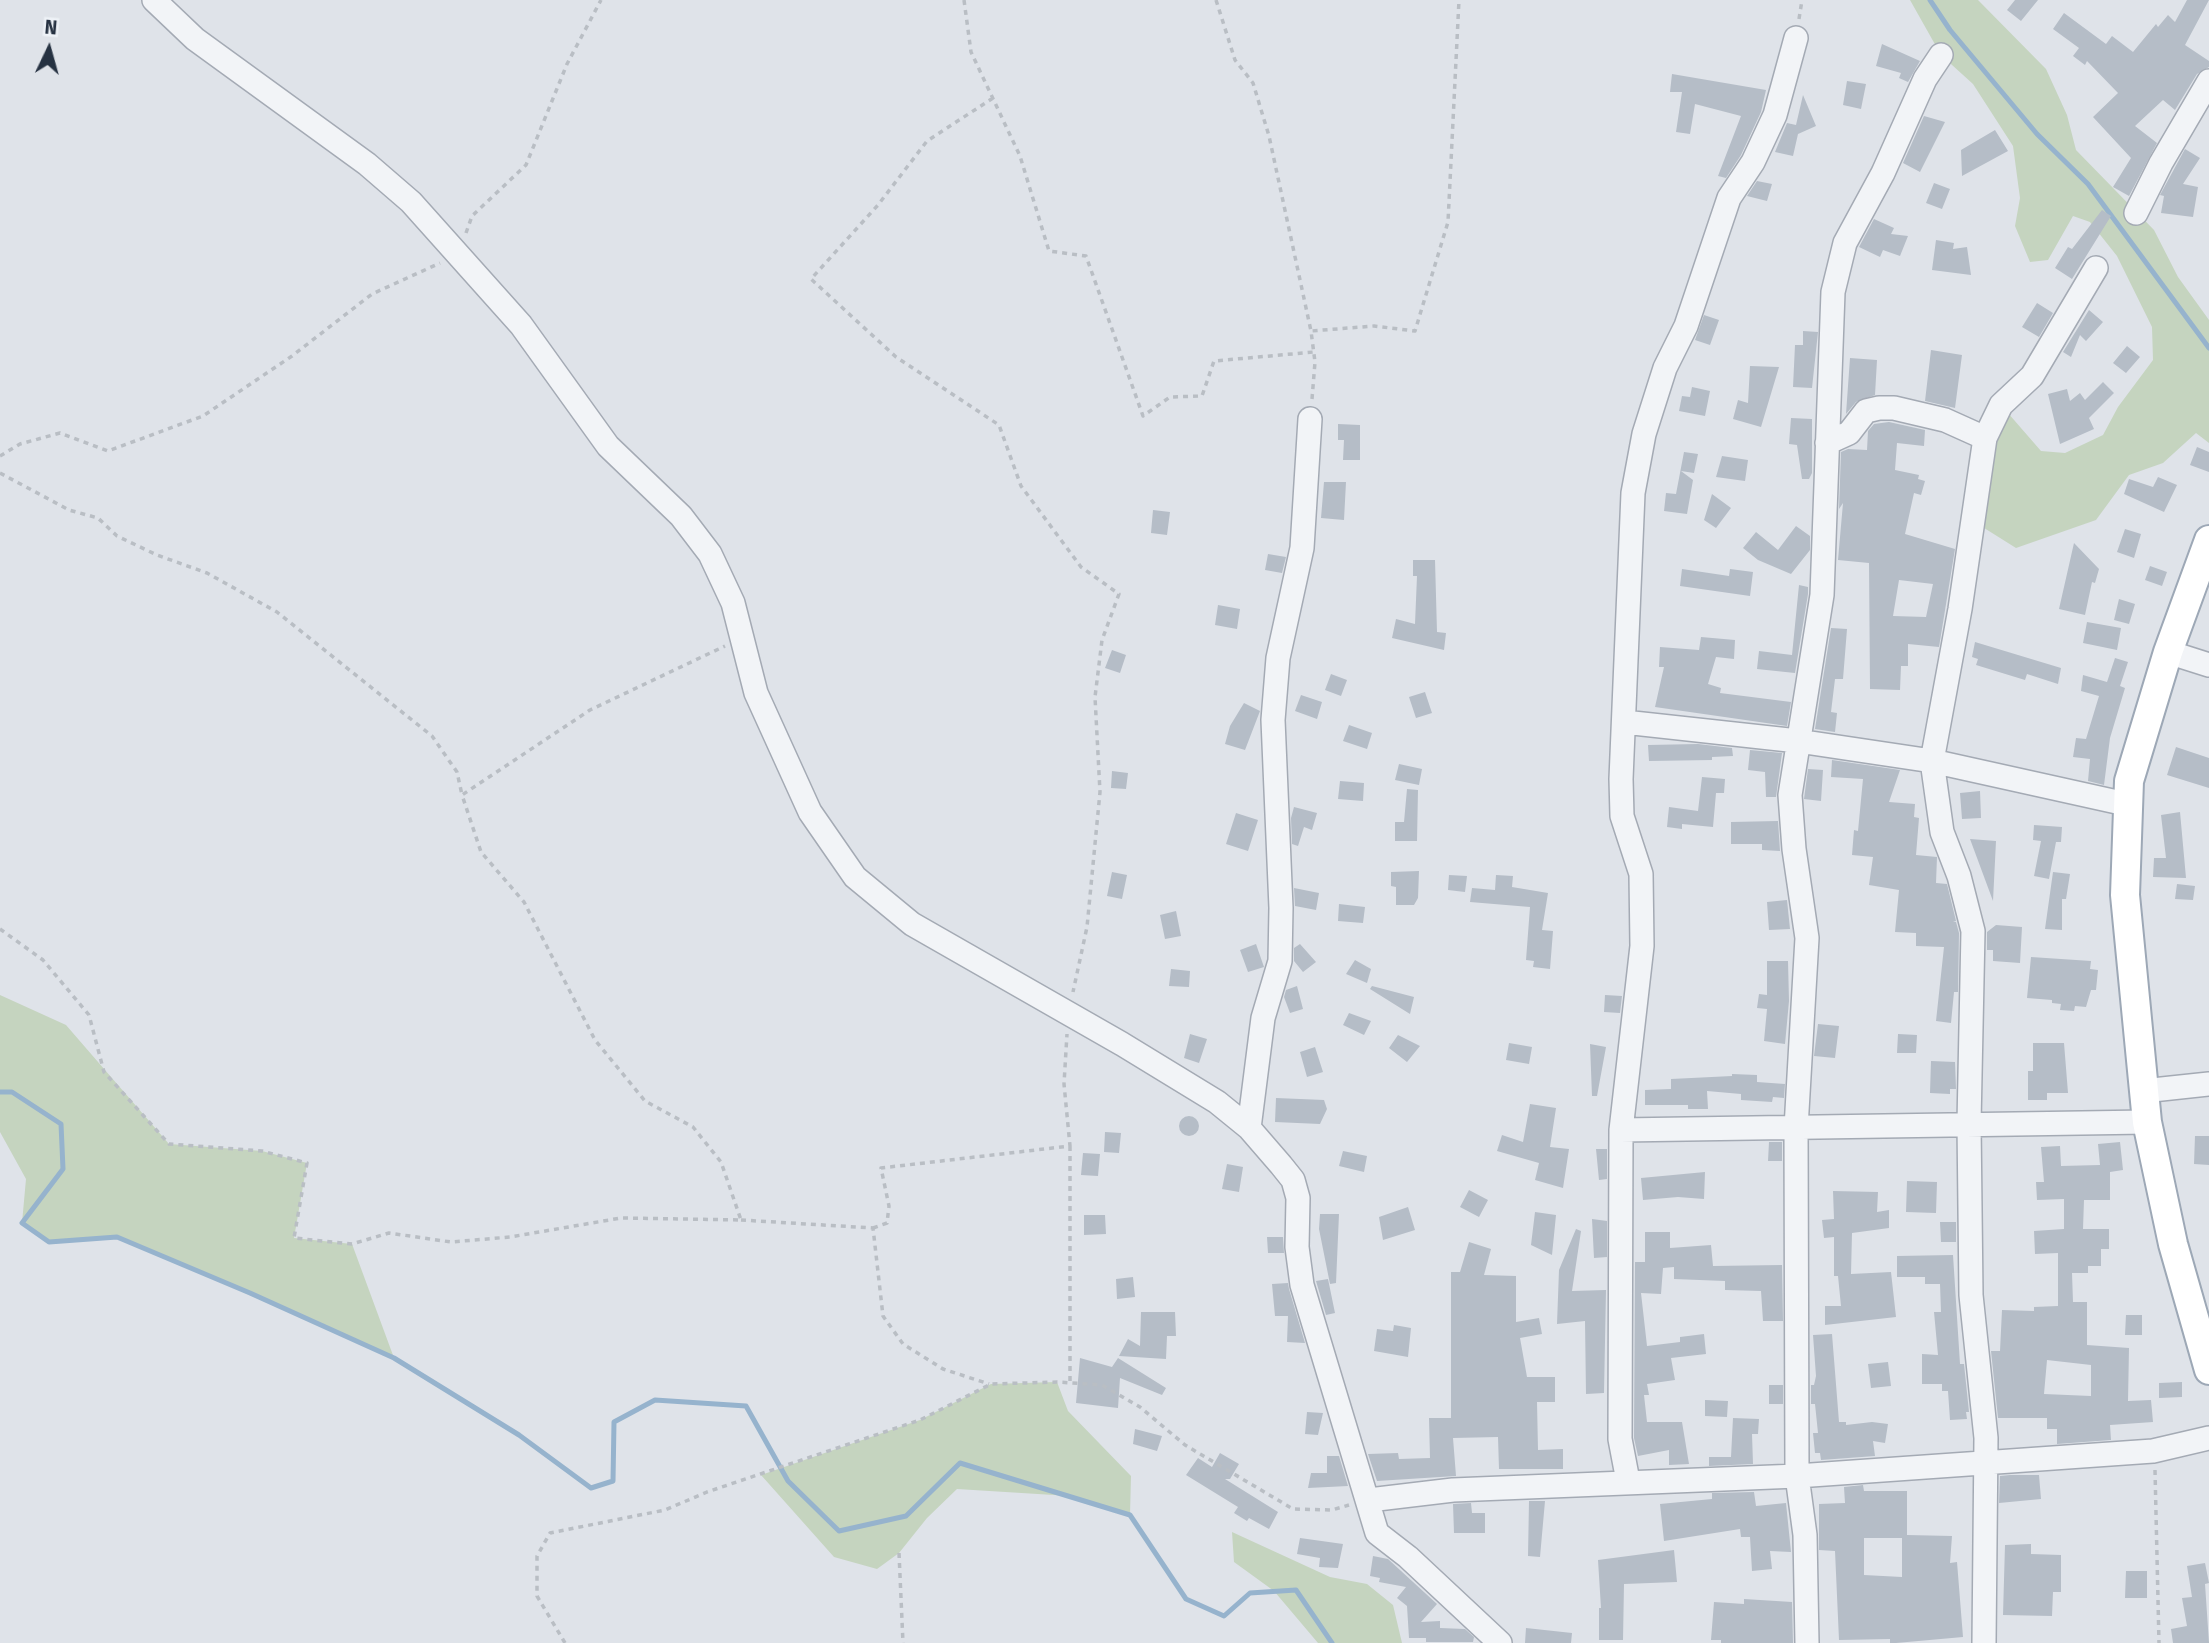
<!DOCTYPE html>
<html>
<head>
<meta charset="utf-8">
<style>
  body { margin:0 }
  #map { position:relative; width:2209px; height:1643px; overflow:hidden; background:#dfe3e9; font-family:"Fira Sans",sans-serif }
  canvas { display:block }
  .north { position:absolute; left:14px; top:14px; width:70px; height:70px; -webkit-text-stroke:5px #eef2f7; paint-order:stroke; rotate:5deg; font-size:19px; font-weight:700; line-height:28px; text-align:center; color:#263242 }
  .north::after { content:''; display:block; margin:auto; width:24px; height:32px; background:#263242; clip-path:polygon(50% 0,100% 100%,50% 72%,0 100%) }
</style>
</head>
<body>
<div id="map">
<canvas width="2209" height="1643"></canvas>
<div class="north">N</div>
</div>
<script>
const context = document.querySelector('canvas').getContext('2d');
context.lineJoin = 'round';
function paint(path, color) { context.fillStyle = color; context.fill(path, 'evenodd'); }
const shape = rows => new Path2D(rows.map(r => 'M' + r).join(''));
function strokePath(path, color, width, dash) { context.strokeStyle = color; context.lineWidth = width; context.lineCap = dash ? 'butt' : 'round'; context.setLineDash(dash || []); context.stroke(path); }
const green = shape([
  [1910,0,1978,0,2046,69,2067,115,2076,150,2154,230,2178,277,2209,320,2209,443,2196,433,2163,463,2129,475,2096,520,2016,548,1973,521,2001,405,2041,451,2065,453,2103,435,2118,407,2153,360,2152,327,2117,256,2090,222,2073,216,2048,260,2030,262,2015,226,2020,198,2013,146,1973,84,1941,55],
  [0,995,66,1025,169,1144,262,1151,307,1163,294,1238,352,1244,394,1358,117,1237,49,1242,22,1223,26,1179,0,1132],
  [1057,1382,1068,1411,1131,1476,1130,1515,1070,1496,957,1489,927,1518,899,1553,877,1569,834,1557,761,1475,920,1420,991,1384],
  [1232,1532,1330,1577,1367,1584,1393,1605,1402,1643,1318,1643,1274,1591,1234,1562]
]);
const stream = shape([
  [1930,0,1950,30,2037,134,2088,184,2209,348],
  [0,1092,12,1092,61,1124,63,1169,22,1223,49,1242,117,1237,250,1293,394,1358,519,1435,591,1488,613,1481,614,1422,655,1400,746,1406,788,1481,839,1531,906,1516,960,1463,1130,1515,1186,1599,1224,1616,1250,1593,1296,1590,1332,1643]
]);
const building = shape([
  [2015,0,2038,0,2021,21,2007,10],
  [2187,0,2209,0,2185,45,2209,61,2209,67,2197,74,2175,110,2163,100,2135,126,2157,143,2129,196,2113,187,2131,158,2093,117,2118,93,2087,61,2085,65,2073,56,2079,48,2053,29,2064,13,2106,44,2112,36,2133,52,2156,24,2158,27,2168,15,2175,22],
  [1882,44,1920,61,1908,82,1899,78,1901,73,1876,66],
  [1672,74,1766,90,1761,112,1741,155,1726,178,1718,176,1741,116,1695,104,1690,134,1676,132,1682,92,1670,92],
  [1847,81,1866,84,1861,109,1843,105],
  [1803,95,1816,126,1798,134,1793,156,1775,152,1787,123,1796,125],
  [1924,116,1945,122,1920,172,1903,163],
  [1995,130,2008,151,1962,176,1961,150],
  [2185,149,2200,158,2183,184,2198,187,2193,217,2161,213,2164,196,2160,195],
  [1757,181,1772,184,1767,201,1747,196],
  [1934,183,1950,189,1942,209,1926,203],
  [2102,210,2111,216,2072,279,2055,268,2068,247,2072,249],
  [1874,219,1894,228,1891,234,1908,236,1900,256,1883,250,1880,257,1859,247],
  [1936,240,1954,243,1953,249,1967,247,1971,275,1932,270],
  [2037,303,2053,313,2039,337,2022,327],
  [2089,310,2103,322,2086,341,2080,335,2071,357,2063,352],
  [1704,315,1719,320,1710,345,1695,340],
  [1803,331,1818,332,1812,388,1793,387,1795,345,1803,345],
  [2127,346,2140,357,2126,373,2113,363],
  [1931,350,1962,355,1955,408,1925,401],
  [1850,358,1877,360,1875,395,1856,402,1846,414],
  [1750,366,1779,367,1761,427,1733,419,1738,400,1748,403],
  [2103,382,2114,393,2089,418,2094,429,2060,444,2048,394,2067,389,2070,401,2080,393,2085,400],
  [1692,387,1710,391,1705,416,1679,411,1682,396,1690,397],
  [1791,418,1812,419,1812,473,1809,479,1802,479,1797,445,1789,444],
  [1889,422,1925,430,1924,446,1897,443,1895,470,1919,475,1918,479,1925,481,1921,495,1914,493,1905,534,1955,549,1939,647,1908,644,1908,666,1901,666,1900,690,1870,689,1869,563,1838,560,1843,503,1839,509,1841,452,1848,449,1867,450,1868,431,1874,424],
  [1899,580,1933,584,1926,617,1893,616],
  [1338,424,1360,425,1360,460,1343,460,1344,440,1338,440],
  [2197,447,2209,452,2209,472,2190,465],
  [1684,452,1698,454,1694,473,1681,471,1693,480,1687,514,1664,511,1666,493,1676,494],
  [1722,456,1748,460,1745,481,1716,477],
  [2158,477,2177,485,2164,512,2124,494,2129,479,2153,487],
  [1324,482,1346,482,1344,520,1321,518],
  [1712,494,1731,508,1716,528,1704,520],
  [1153,510,1170,512,1167,535,1151,533],
  [1796,526,1810,536,1810,550,1791,574,1758,560,1743,548,1756,532,1778,550],
  [2125,529,2141,534,2134,558,2117,552],
  [2074,543,2099,569,2095,583,2092,582,2085,615,2059,609],
  [1268,554,1286,557,1282,573,1265,570],
  [1413,560,1435,560,1437,632,1446,633,1444,650,1392,638,1396,619,1415,624,1417,576,1413,576],
  [2150,566,2167,572,2162,586,2145,580],
  [1682,569,1729,576,1730,569,1753,572,1750,596,1680,586],
  [1799,585,1808,587,1808,594,1795,673,1757,669,1759,651,1792,655],
  [2119,599,2135,604,2129,624,2114,620],
  [1218,605,1240,609,1237,629,1215,625],
  [2087,622,2121,628,2117,650,2083,643],
  [1831,628,1847,629,1843,679,1835,679,1831,712,1837,713,1835,732,1815,729],
  [1701,637,1735,640,1734,659,1716,657,1708,684,1721,688,1720,693,1791,702,1787,726,1655,707,1664,667,1659,667,1660,647,1699,650],
  [1975,642,2061,668,2058,684,2027,674,2025,680,1976,665,1978,659,1972,657],
  [1112,650,1126,655,1120,673,1105,668],
  [2115,658,2128,662,2120,686,2125,688,2110,738,2104,785,2088,781,2090,759,2073,757,2076,738,2086,739,2099,696,2081,691,2083,675,2107,682],
  [1331,674,1347,680,1341,696,1325,690],
  [1425,692,1432,713,1416,718,1409,697],
  [1301,695,1322,702,1317,719,1295,711],
  [1244,703,1260,711,1245,750,1225,744,1230,726],
  [1349,725,1372,733,1367,749,1343,741],
  [1698,744,1732,748,1733,756,1712,757,1712,760,1649,761,1648,745],
  [2176,747,2209,758,2209,788,2167,775],
  [1750,750,1782,753,1776,797,1766,797,1765,772,1748,770],
  [1832,760,1900,770,1889,802,1915,804,1914,817,1919,818,1916,855,1937,857,1936,883,1947,884,1956,921,1953,922,1956,922,1959,933,1958,992,1954,992,1951,1023,1936,1021,1944,947,1916,946,1916,933,1895,932,1899,890,1869,885,1873,857,1852,855,1854,830,1858,831,1863,779,1831,777],
  [1399,764,1422,769,1419,785,1395,780],
  [1808,769,1823,770,1821,801,1804,799],
  [1112,771,1128,773,1126,789,1111,788],
  [1702,777,1725,779,1724,793,1716,793,1713,827,1682,824,1682,829,1667,827,1669,807,1698,811],
  [1340,781,1364,783,1363,801,1338,799],
  [1407,789,1418,790,1417,841,1395,841,1395,822,1404,822],
  [1980,791,1981,818,1962,819,1960,793],
  [1294,807,1317,813,1312,830,1304,827,1298,846,1292,844,1291,818],
  [2180,812,2186,878,2153,877,2154,858,2166,858,2161,815],
  [1236,813,1258,820,1248,851,1226,844],
  [1778,821,1780,851,1762,850,1762,844,1731,844,1731,822],
  [2034,825,2062,827,2061,842,2056,842,2049,879,2034,876,2041,841,2033,840],
  [1970,839,1996,841,1993,901],
  [1419,871,1418,898,1414,905,1396,905,1396,887,1391,886,1391,872],
  [1112,872,1127,875,1122,899,1107,896],
  [2053,872,2070,874,2066,899,2062,899,2062,930,2045,929],
  [1449,875,1467,876,1465,892,1448,890],
  [1496,875,1513,876,1512,887,1548,893,1542,930,1553,931,1550,969,1533,967,1534,961,1526,960,1530,907,1470,902,1472,888,1495,890],
  [2177,884,2195,886,2193,900,2175,899],
  [1294,888,1319,893,1316,910,1295,906],
  [1787,900,1790,929,1769,930,1767,902],
  [1339,904,1365,907,1363,923,1338,921],
  [1176,911,1181,936,1165,939,1160,915],
  [1996,925,2022,927,2020,963,1993,961,1993,950,1987,950,1987,932],
  [1256,944,1264,967,1248,972,1240,950],
  [1300,944,1316,962,1303,972,1294,961,1294,948],
  [2031,957,2091,961,2090,969,2098,970,2096,990,2091,990,2086,1007,2075,1006,2074,1011,2060,1010,2061,1004,2052,1003,2052,1000,2027,998],
  [1355,960,1371,969,1367,983,1346,974],
  [1767,961,1788,961,1789,1001,1785,1044,1764,1041,1767,1009,1757,1008,1759,994,1767,995],
  [1171,969,1190,971,1189,987,1169,986],
  [1297,986,1303,1009,1290,1013,1284,997,1286,990],
  [1372,986,1414,997,1410,1014,1370,989],
  [1605,995,1622,996,1620,1013,1604,1012],
  [1349,1013,1371,1021,1364,1035,1343,1025],
  [1818,1024,1839,1026,1835,1058,1814,1056],
  [1190,1034,1207,1039,1199,1063,1184,1058],
  [1898,1034,1917,1035,1916,1053,1897,1053],
  [1398,1035,1420,1046,1407,1062,1389,1048],
  [1509,1043,1532,1047,1529,1064,1506,1060],
  [2033,1043,2064,1043,2068,1093,2047,1093,2047,1100,2028,1100,2028,1071,2033,1071],
  [1590,1044,1606,1047,1597,1096,1592,1096],
  [1315,1047,1323,1072,1307,1077,1300,1052],
  [1931,1061,1955,1062,1956,1089,1950,1089,1950,1094,1930,1093],
  [1732,1074,1757,1075,1757,1082,1785,1084,1784,1098,1773,1097,1772,1102,1741,1100,1741,1094,1707,1091,1708,1109,1688,1109,1688,1105,1645,1105,1645,1090,1671,1089,1671,1079,1732,1076],
  [1276,1098,1324,1100,1327,1109,1320,1124,1275,1122],
  [1530,1104,1556,1108,1550,1147,1569,1149,1563,1188,1535,1180,1539,1163,1497,1151,1502,1135,1523,1142],
  '1179 1126a10 10 0 1 1 20 0a10 10 0 1 1-20 0Z',
  [1105,1132,1121,1133,1119,1153,1104,1152],
  [2195,1136,2209,1136,2209,1165,2194,1164],
  [1769,1142,1782,1142,1782,1161,1768,1161],
  [2120,1142,2123,1170,2110,1172,2110,1200,2084,1200,2083,1229,2109,1229,2109,1249,2101,1249,2101,1266,2088,1266,2088,1273,2072,1273,2073,1302,2087,1302,2087,1345,2129,1348,2128,1401,2151,1400,2153,1422,2110,1425,2111,1440,2057,1444,2057,1429,2047,1429,2047,1418,1998,1418,1991,1351,2000,1351,2002,1310,2034,1311,2034,1307,2058,1306,2058,1253,2035,1254,2034,1231,2064,1229,2064,1199,2037,1200,2036,1182,2044,1182,2041,1147,2060,1146,2061,1166,2100,1165,2098,1144],
  [2047,1360,2091,1365,2091,1396,2044,1394],
  [1596,1149,1607,1149,1607,1179,1599,1180],
  [1343,1151,1367,1156,1364,1172,1339,1166],
  [1083,1153,1100,1154,1098,1176,1081,1175],
  [1227,1164,1243,1167,1239,1192,1222,1189],
  [1705,1172,1704,1199,1678,1197,1643,1200,1641,1178],
  [1907,1181,1937,1182,1936,1213,1906,1212],
  [1469,1190,1488,1200,1479,1217,1460,1207],
  [1833,1191,1878,1192,1877,1212,1889,1210,1889,1228,1852,1233,1851,1274,1891,1272,1896,1317,1825,1325,1825,1306,1841,1306,1838,1276,1834,1276,1834,1237,1824,1238,1822,1220,1834,1219],
  [1408,1207,1415,1230,1383,1240,1379,1217],
  [1535,1212,1556,1215,1552,1255,1531,1245],
  [1320,1214,1339,1214,1336,1283,1330,1284,1319,1229],
  [1084,1215,1105,1215,1106,1234,1084,1235],
  [1592,1219,1607,1221,1607,1257,1594,1258],
  [1940,1222,1956,1222,1956,1242,1941,1242],
  [1576,1229,1581,1231,1572,1291,1606,1290,1604,1393,1586,1394,1585,1321,1557,1324,1559,1270],
  [1645,1232,1670,1232,1670,1248,1711,1245,1713,1266,1782,1265,1783,1321,1763,1321,1761,1291,1725,1290,1725,1281,1674,1279,1674,1267,1663,1268,1661,1294,1641,1293,1647,1346,1680,1342,1680,1337,1704,1334,1706,1354,1671,1358,1675,1380,1647,1384,1649,1395,1644,1395,1647,1422,1682,1422,1689,1464,1669,1465,1669,1450,1638,1456,1634,1438,1635,1262,1645,1262],
  [1267,1237,1283,1237,1284,1253,1268,1253],
  [1469,1242,1491,1249,1484,1275,1516,1276,1516,1322,1539,1318,1542,1334,1520,1338,1527,1377,1555,1377,1555,1402,1537,1402,1538,1450,1563,1449,1563,1469,1499,1469,1498,1437,1453,1438,1456,1476,1377,1481,1368,1454,1398,1453,1399,1459,1430,1458,1429,1418,1451,1418,1451,1272,1460,1272],
  [1953,1255,1960,1364,1964,1364,1969,1412,1966,1412,1967,1419,1950,1420,1948,1391,1942,1391,1942,1384,1922,1384,1922,1354,1938,1355,1934,1312,1941,1312,1940,1284,1925,1284,1925,1277,1897,1277,1897,1256],
  [1133,1277,1135,1297,1117,1299,1116,1279],
  [1328,1279,1335,1313,1326,1315,1316,1281],
  [1288,1283,1289,1289,1305,1343,1287,1342,1288,1316,1275,1316,1272,1284],
  [1141,1312,1175,1312,1176,1336,1167,1336,1166,1359,1119,1356,1128,1339,1140,1346],
  [2126,1315,2142,1315,2142,1335,2125,1335],
  [1394,1325,1411,1328,1408,1357,1374,1351,1377,1329,1393,1331],
  [1832,1334,1839,1422,1846,1422,1846,1425,1872,1422,1888,1424,1885,1443,1873,1441,1875,1456,1821,1460,1820,1453,1815,1453,1813,1433,1818,1433,1815,1404,1811,1404,1811,1385,1814,1385,1816,1376,1813,1335],
  [1080,1358,1112,1367,1118,1358,1166,1388,1162,1395,1120,1378,1118,1408,1076,1403],
  [1888,1362,1891,1386,1871,1388,1868,1364],
  [2182,1382,2182,1397,2159,1398,2159,1383],
  [1769,1385,1783,1385,1783,1404,1769,1404],
  [1705,1400,1728,1401,1727,1417,1705,1416],
  [1307,1412,1323,1413,1318,1435,1305,1434],
  [1733,1418,1759,1419,1758,1434,1752,1434,1753,1464,1709,1466,1709,1457,1731,1457],
  [1135,1429,1162,1436,1157,1451,1133,1444],
  [1220,1453,1239,1464,1230,1479,1225,1479,1278,1512,1269,1529,1249,1518,1247,1521,1234,1513,1238,1507,1186,1475,1198,1458,1212,1467],
  [1327,1456,1339,1456,1348,1486,1308,1488,1311,1473,1327,1473],
  [2010,1475,2039,1475,2041,1499,1999,1503,2000,1476],
  [1863,1485,1864,1491,1907,1491,1907,1535,1952,1536,1950,1563,1957,1562,1963,1637,1896,1643,1890,1643,1890,1639,1839,1640,1835,1551,1819,1550,1819,1504,1845,1503,1844,1487],
  [1864,1538,1902,1538,1902,1577,1864,1575],
  [1754,1492,1756,1506,1786,1503,1791,1552,1770,1551,1772,1569,1752,1571,1750,1537,1741,1537,1740,1529,1664,1541,1660,1504,1712,1499,1712,1493],
  [1529,1501,1545,1501,1540,1557,1528,1556],
  [1471,1503,1472,1513,1485,1513,1485,1533,1454,1533,1453,1504],
  [1300,1538,1343,1544,1338,1568,1319,1567,1320,1558,1297,1554],
  [2031,1544,2031,1554,2061,1555,2061,1592,2053,1592,2052,1616,2003,1615,2005,1545],
  [1674,1550,1677,1582,1624,1584,1623,1640,1599,1640,1599,1608,1601,1608,1598,1560],
  [1373,1556,1388,1559,1437,1604,1421,1622,1440,1621,1440,1628,1465,1629,1474,1637,1473,1642,1426,1642,1426,1638,1409,1638,1407,1606,1397,1598,1406,1587,1379,1582,1380,1578,1370,1576],
  [2205,1563,2209,1583,2205,1584,2209,1643,2173,1643,2171,1629,2187,1626,2182,1598,2192,1597,2187,1566],
  [2126,1571,2147,1571,2147,1598,2125,1598],
  [1744,1599,1792,1602,1793,1643,1721,1643,1721,1640,1711,1640,1714,1602,1744,1604],
  [1526,1628,1572,1633,1571,1643,1525,1643]
]);
const path = shape([
  [964,0,971,52,1020,156,1049,251,1086,256,1143,416,1170,397,1202,396,1214,361,1314,352],
  [1216,0,1235,60,1253,83,1269,136,1311,331],
  [1799,19,1802,0],
  [993,98,927,141,878,205,811,279,896,357,999,425,1021,486,1081,567,1119,594,1102,640,1095,697,1100,792,1087,927,1073,992],
  [466,233,472,216,526,165,567,64,601,0],
  [1312,399,1315,362,1311,331,1374,326,1415,331,1448,222,1459,0],
  [0,456,20,444,60,433,108,451,203,416,292,356,372,294,440,263],
  [0,473,69,510,98,518,117,536,157,555,207,573,277,612,432,736,457,772,462,795],
  [0,929,43,960,89,1015,104,1072,169,1144,262,1151,307,1163,294,1238,352,1244,389,1233,451,1242,510,1237,621,1218,741,1220,721,1162,693,1127,645,1101,595,1040,524,902,481,852,462,795,590,710,725,646],
  [1070,1146,1070,1383],
  [741,1220,873,1228,883,1316,903,1344,943,1369,989,1384],
  [873,1228,887,1223,889,1206,881,1168,1070,1146,1064,1084,1067,1034],
  [2155,1470,2159,1643],
  [899,1553,903,1643],
  [565,1643,537,1596,537,1556,550,1533,665,1510,707,1492,920,1420,991,1384,1057,1382,1102,1385,1140,1407,1185,1445,1293,1509,1332,1510,1349,1505]
]);
const minor = shape([
  [154,0,195,39,367,164,411,202,521,325,608,446,681,516,710,554,733,603,756,693,810,812,855,877,912,924,1122,1044,1217,1102,1249,1128,1281,1165,1293,1180,1298,1198,1297,1247,1302,1285,1377,1533,1408,1557,1500,1643],
  [2136,213,2161,163,2209,81],
  [1827,443,1849,433,1866,411,1879,408,1894,408,1945,420,1985,438],
  [2168,652,2209,665],
  [1624,722,1798,741,1932,761,2126,804],
  [2143,1091,2209,1084],
  [1249,1128,1263,1018,1280,961,1281,908,1273,720,1278,658,1302,548,1310,419],
  [1621,1130,2147,1122],
  [1628,1481,1620,1439,1621,1130,1642,946,1641,874,1622,816,1621,779,1633,493,1644,434,1665,368,1686,326,1729,198,1753,162,1775,115,1796,38],
  [1369,1500,1453,1490,1797,1476,2153,1451,2209,1438],
  [1807,1643,1805,1535,1797,1476,1796,1128,1807,938,1794,849,1790,795,1822,595,1833,292,1845,243,1883,173,1925,79,1941,55],
  [1984,1643,1986,1438,1971,1295,1969,1123,1973,931,1959,876,1942,832,1932,761,1960,609,1985,438,2001,405,2032,376,2096,268]
]);
const major = shape([
  [2209,540,2168,652,2129,781,2125,895,2147,1122,2173,1244,2209,1370]
]);
paint(green, '#c5d4bf');
strokePath(stream, '#96b3cd', 5);
paint(building, '#b5bdc7');
strokePath(minor, '#a4aab4', 26);
strokePath(major, '#9da8b6', 32);
strokePath(path, '#b9bec4', 3.5, [5, 5]);
strokePath(minor, '#f2f4f7', 23);
strokePath(major, '#fff', 28);
</script>
</body>
</html>
